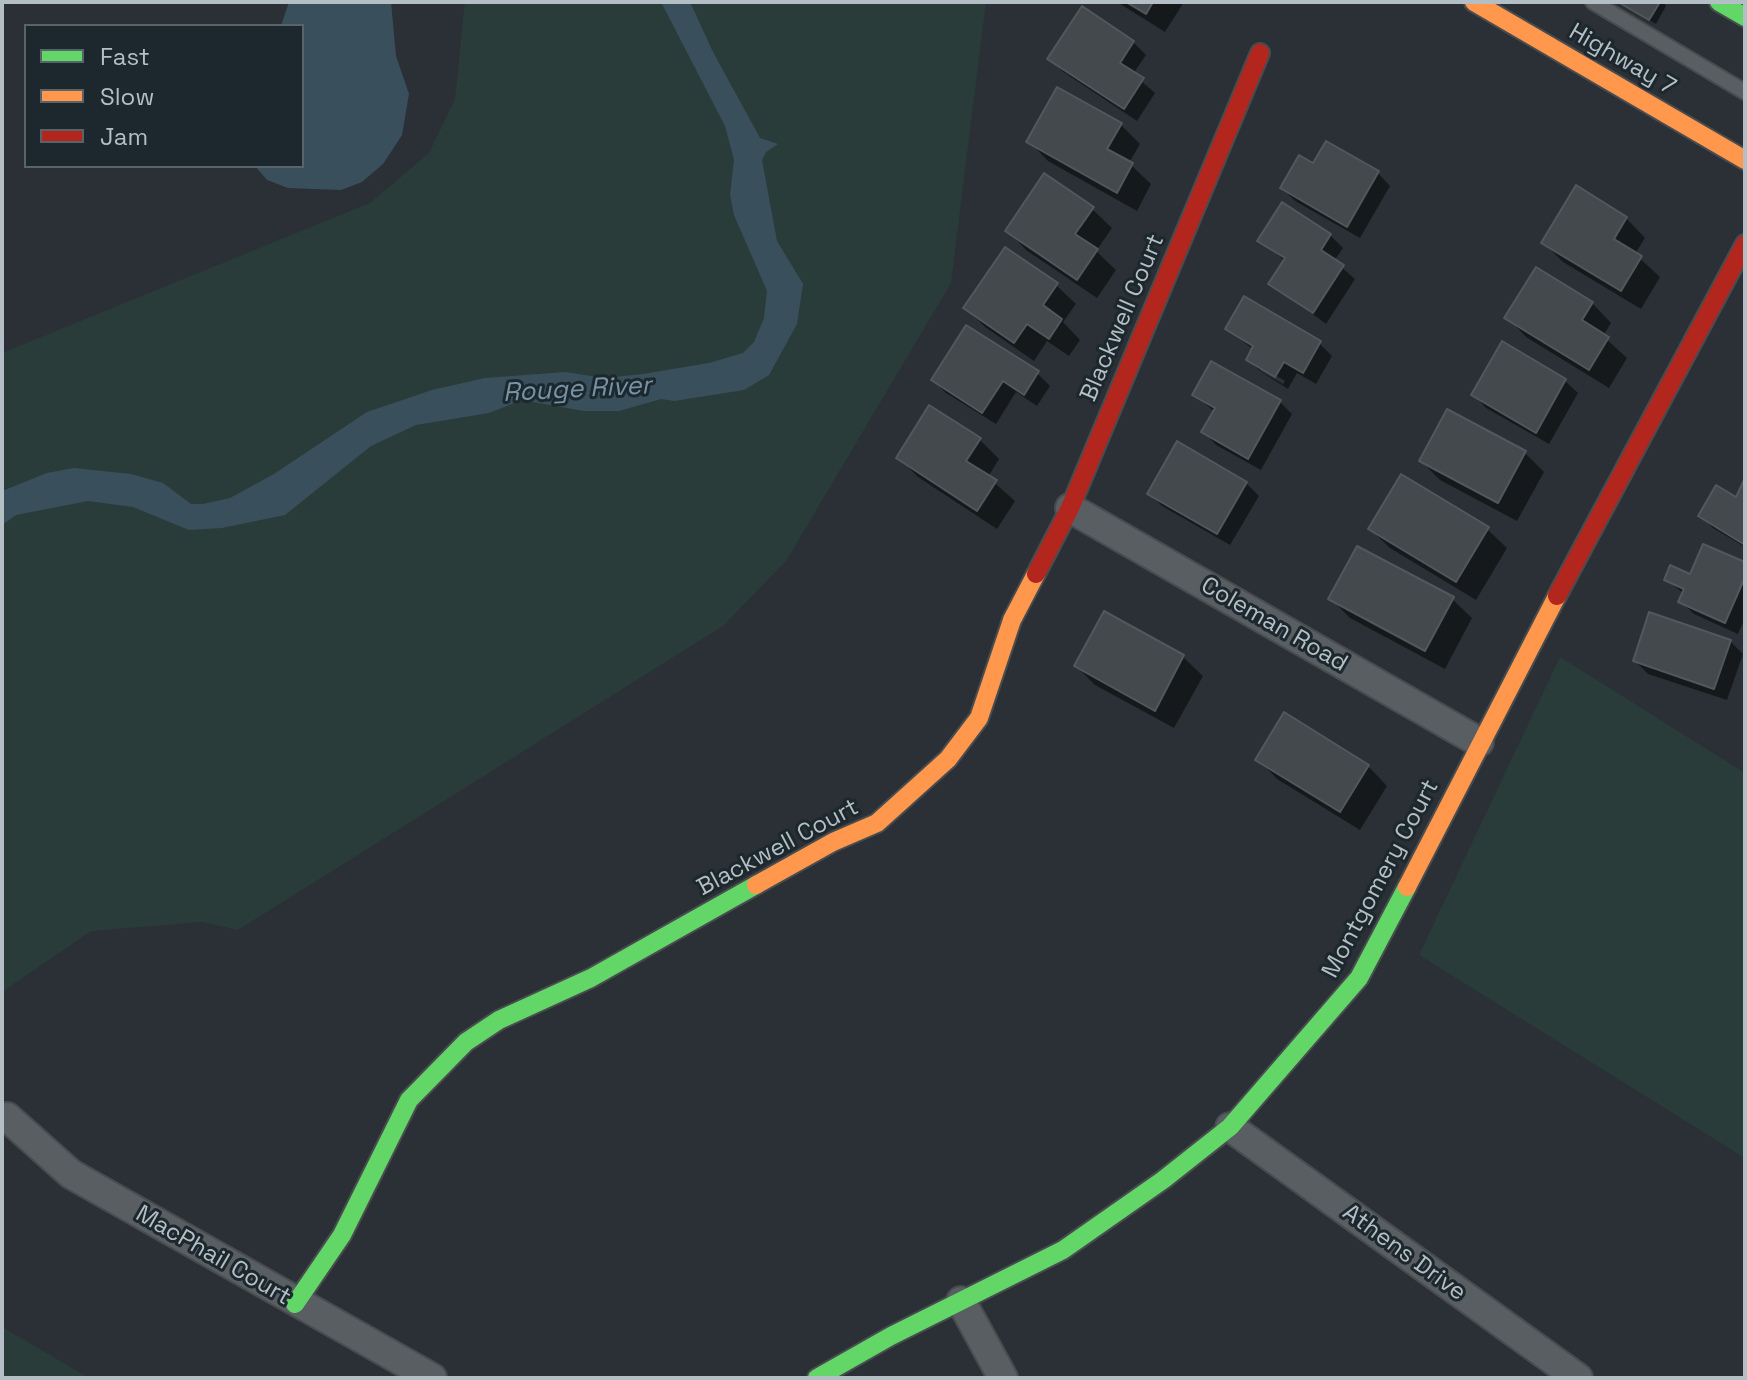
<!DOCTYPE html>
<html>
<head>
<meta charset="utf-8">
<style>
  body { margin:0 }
  #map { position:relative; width:1747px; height:1380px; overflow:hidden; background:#2a3035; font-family:"Space Grotesk",sans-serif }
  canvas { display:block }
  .frame { position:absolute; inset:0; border:4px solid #b3bec5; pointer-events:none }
  .legend { position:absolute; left:24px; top:24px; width:280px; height:144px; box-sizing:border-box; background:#1d282e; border:2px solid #59646a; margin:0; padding:10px 14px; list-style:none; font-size:24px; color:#b3bec5 }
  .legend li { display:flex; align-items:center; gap:16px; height:40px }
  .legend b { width:40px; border:2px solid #59646a }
</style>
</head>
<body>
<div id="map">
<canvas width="1747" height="1380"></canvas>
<div class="frame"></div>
<ul class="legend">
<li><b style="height:10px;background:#63d668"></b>Fast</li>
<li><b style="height:10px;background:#ff974d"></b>Slow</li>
<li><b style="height:10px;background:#b3261e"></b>Jam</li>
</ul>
</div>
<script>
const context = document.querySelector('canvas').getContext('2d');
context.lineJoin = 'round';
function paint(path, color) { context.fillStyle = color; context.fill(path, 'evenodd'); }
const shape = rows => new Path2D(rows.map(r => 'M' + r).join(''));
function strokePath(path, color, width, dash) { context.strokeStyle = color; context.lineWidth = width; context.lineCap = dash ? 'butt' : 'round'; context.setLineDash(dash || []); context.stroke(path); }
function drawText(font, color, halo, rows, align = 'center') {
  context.font = font + ' "Space Grotesk",sans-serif'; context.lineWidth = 6; context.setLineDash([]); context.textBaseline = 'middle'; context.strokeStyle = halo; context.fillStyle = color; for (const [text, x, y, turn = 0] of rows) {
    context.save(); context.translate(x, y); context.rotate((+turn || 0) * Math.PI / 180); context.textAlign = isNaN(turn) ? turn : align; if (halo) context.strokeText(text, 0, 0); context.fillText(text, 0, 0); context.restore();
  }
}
const green = shape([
  [465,2,986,2,951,283,786,561,723,626,238,930,202,922,91,931,2,992,2,353,370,203,429,153,455,99],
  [1560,657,1745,773,1745,1158,1419,955],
  [2,1327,89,1378,2,1378]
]);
const water = shape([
  [289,2,391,2,396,56,409,94,402,135,383,164,362,182,341,190,288,188,267,180,255,166,302,166,302,26,281,26],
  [661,2,690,2,713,52,760,138,778,144,766,152,762,160,777,241,803,284,797,324,769,375,744,390,674,401,661,399,619,411,584,411,522,400,489,413,416,425,371,446,285,515,222,528,189,530,133,507,88,501,16,515,2,525,2,491,47,473,74,468,131,474,163,483,191,504,203,504,230,498,274,474,367,412,432,390,485,378,565,372,604,378,643,374,709,363,743,353,754,342,764,318,767,291,734,215,730,195,734,160,725,126]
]);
const shadow = shape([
  [1117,2,1184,2,1165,32],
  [1616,2,1663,2,1666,6,1656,24],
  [1133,42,1146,55,1133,74,1155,93,1137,121,1062,71,1050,58],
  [1121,125,1140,144,1129,163,1151,184,1137,211,1048,161,1029,141],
  [1314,166,1378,173,1390,186,1360,238,1295,201,1282,188],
  [1092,209,1112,228,1096,251,1116,270,1097,298,1026,250,1007,230],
  [1626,218,1645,238,1635,254,1660,277,1641,309,1563,262,1544,243],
  [1330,235,1343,248,1334,261,1355,279,1326,324,1271,283,1285,261,1260,240],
  [1056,285,1076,304,1063,322,1080,340,1069,356,1047,341,1034,361,985,327,966,308],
  [1592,303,1611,323,1603,336,1627,358,1609,388,1526,337,1507,317],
  [1227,329,1319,343,1332,356,1316,384,1297,373,1288,389,1261,372,1248,360,1254,350],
  [1260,366,1285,381,1283,384,1260,371],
  [1503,344,1565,381,1578,393,1549,444,1486,408,1474,395],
  [1037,373,1050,386,1037,406,1016,392,996,424,946,393,933,380],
  [1195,395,1280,402,1292,414,1261,470,1216,445,1204,432,1215,412],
  [930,407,980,440,999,459,988,477,1015,501,997,529,918,477,898,457],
  [1525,453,1544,472,1517,521,1440,480,1421,461],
  [1745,482,1745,547,1713,528,1700,515,1736,500],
  [1246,483,1259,496,1230,545,1162,506,1149,493],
  [1370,529,1487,529,1507,548,1476,600,1390,548],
  [1745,565,1745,618,1738,634,1694,614,1681,602,1684,594,1666,579],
  [1331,599,1452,599,1472,618,1445,669,1350,618],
  [1104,614,1183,657,1203,676,1174,728,1095,685,1076,666],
  [1730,641,1743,654,1727,700,1648,674,1635,661],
  [1258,759,1368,766,1387,786,1360,830,1277,779]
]);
const building = shape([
  [1126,2,1153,2,1146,14,1126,2],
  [1618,2,1660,2,1649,20,1618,2],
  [1082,6,1134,41,1120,63,1144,78,1124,109,1047,59,1082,6],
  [1057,87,1122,123,1107,149,1133,163,1117,193,1026,142,1057,87],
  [1326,141,1379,171,1347,227,1280,188,1299,155,1313,163,1326,141],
  [1044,173,1094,207,1075,234,1098,249,1077,280,1005,231,1044,173],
  [1576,185,1627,217,1614,239,1642,256,1621,291,1541,243,1576,185],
  [1282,202,1331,234,1321,250,1344,265,1313,313,1268,284,1285,258,1257,241,1282,202],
  [1005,247,1058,283,1043,305,1062,319,1049,339,1027,324,1014,343,963,308,1005,247],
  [1536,267,1593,302,1582,320,1609,337,1589,370,1504,318,1536,267],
  [1244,296,1321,341,1303,373,1284,362,1275,377,1246,360,1253,346,1225,329,1244,296],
  [966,325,1039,371,1024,395,1003,381,982,413,931,380,966,325],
  [1502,341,1566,379,1536,433,1471,395,1502,341],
  [1211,361,1281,400,1248,459,1201,432,1215,408,1192,395,1211,361],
  [929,405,981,438,966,461,997,480,977,511,896,458,929,405],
  [1447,409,1526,451,1498,503,1419,461,1447,409],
  [1177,441,1247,482,1217,534,1147,494,1177,441],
  [1401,474,1489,527,1456,582,1368,529,1401,474],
  [1745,478,1745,545,1698,516,1716,485,1736,497,1745,478],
  [1703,544,1745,562,1745,577,1725,623,1678,602,1684,589,1664,580,1670,565,1690,574,1703,544],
  [1357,546,1454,597,1425,651,1328,599,1357,546],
  [1104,611,1184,655,1155,711,1074,666,1104,611],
  [1649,612,1731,640,1714,689,1633,661,1649,612],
  [1284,712,1369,765,1340,812,1255,760,1284,712]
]);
const lane = shape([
  [1593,2,1745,92]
]);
const street = shape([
  [1070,508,1479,742],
  [7,1117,71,1174,432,1378],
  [1230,1127,1578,1378],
  [961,1301,1003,1378]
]);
const fast = shape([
  [1719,2,1745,17],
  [295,1304,342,1235,409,1100,466,1042,499,1020,591,978,756,885],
  [817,1378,891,1336,1063,1250,1163,1180,1230,1127,1359,978,1407,887]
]);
const slow = shape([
  [1474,2,1745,160],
  [756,885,833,842,877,823,948,759,979,718,1012,620,1036,574],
  [1407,887,1557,596]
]);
const jam = shape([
  [1036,574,1070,508,1260,53],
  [1557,596,1745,244]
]);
const streetNames = [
  ["Highway 7",1622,60,30],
  ["Blackwell Court",1123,318,-67],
  ["Coleman Road",1274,625,30],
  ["Blackwell Court",778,848,-28],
  ["Montgomery Court",1381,879,-62],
  ["Athens Drive",1404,1253,36],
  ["MacPhail Court",213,1256,30]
];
const waterNames = [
  ["Rouge River",577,390,-3]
];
paint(green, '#293c39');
paint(water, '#3a4f5c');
paint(shadow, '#0007');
paint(building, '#44494e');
strokePath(building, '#51585c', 2);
strokePath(lane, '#484c4f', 18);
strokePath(street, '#484c4f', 32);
strokePath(fast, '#484c4f', 22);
strokePath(slow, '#484c4f', 22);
strokePath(jam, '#484c4f', 22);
strokePath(lane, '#595e62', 14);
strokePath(street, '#595e62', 28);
strokePath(fast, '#63d668', 18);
strokePath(slow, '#ff974d', 18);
strokePath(jam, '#b3261e', 18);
drawText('24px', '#b3bec5', '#1d282e', streetNames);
drawText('italic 26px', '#7794a6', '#1d282e', waterNames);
</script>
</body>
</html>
